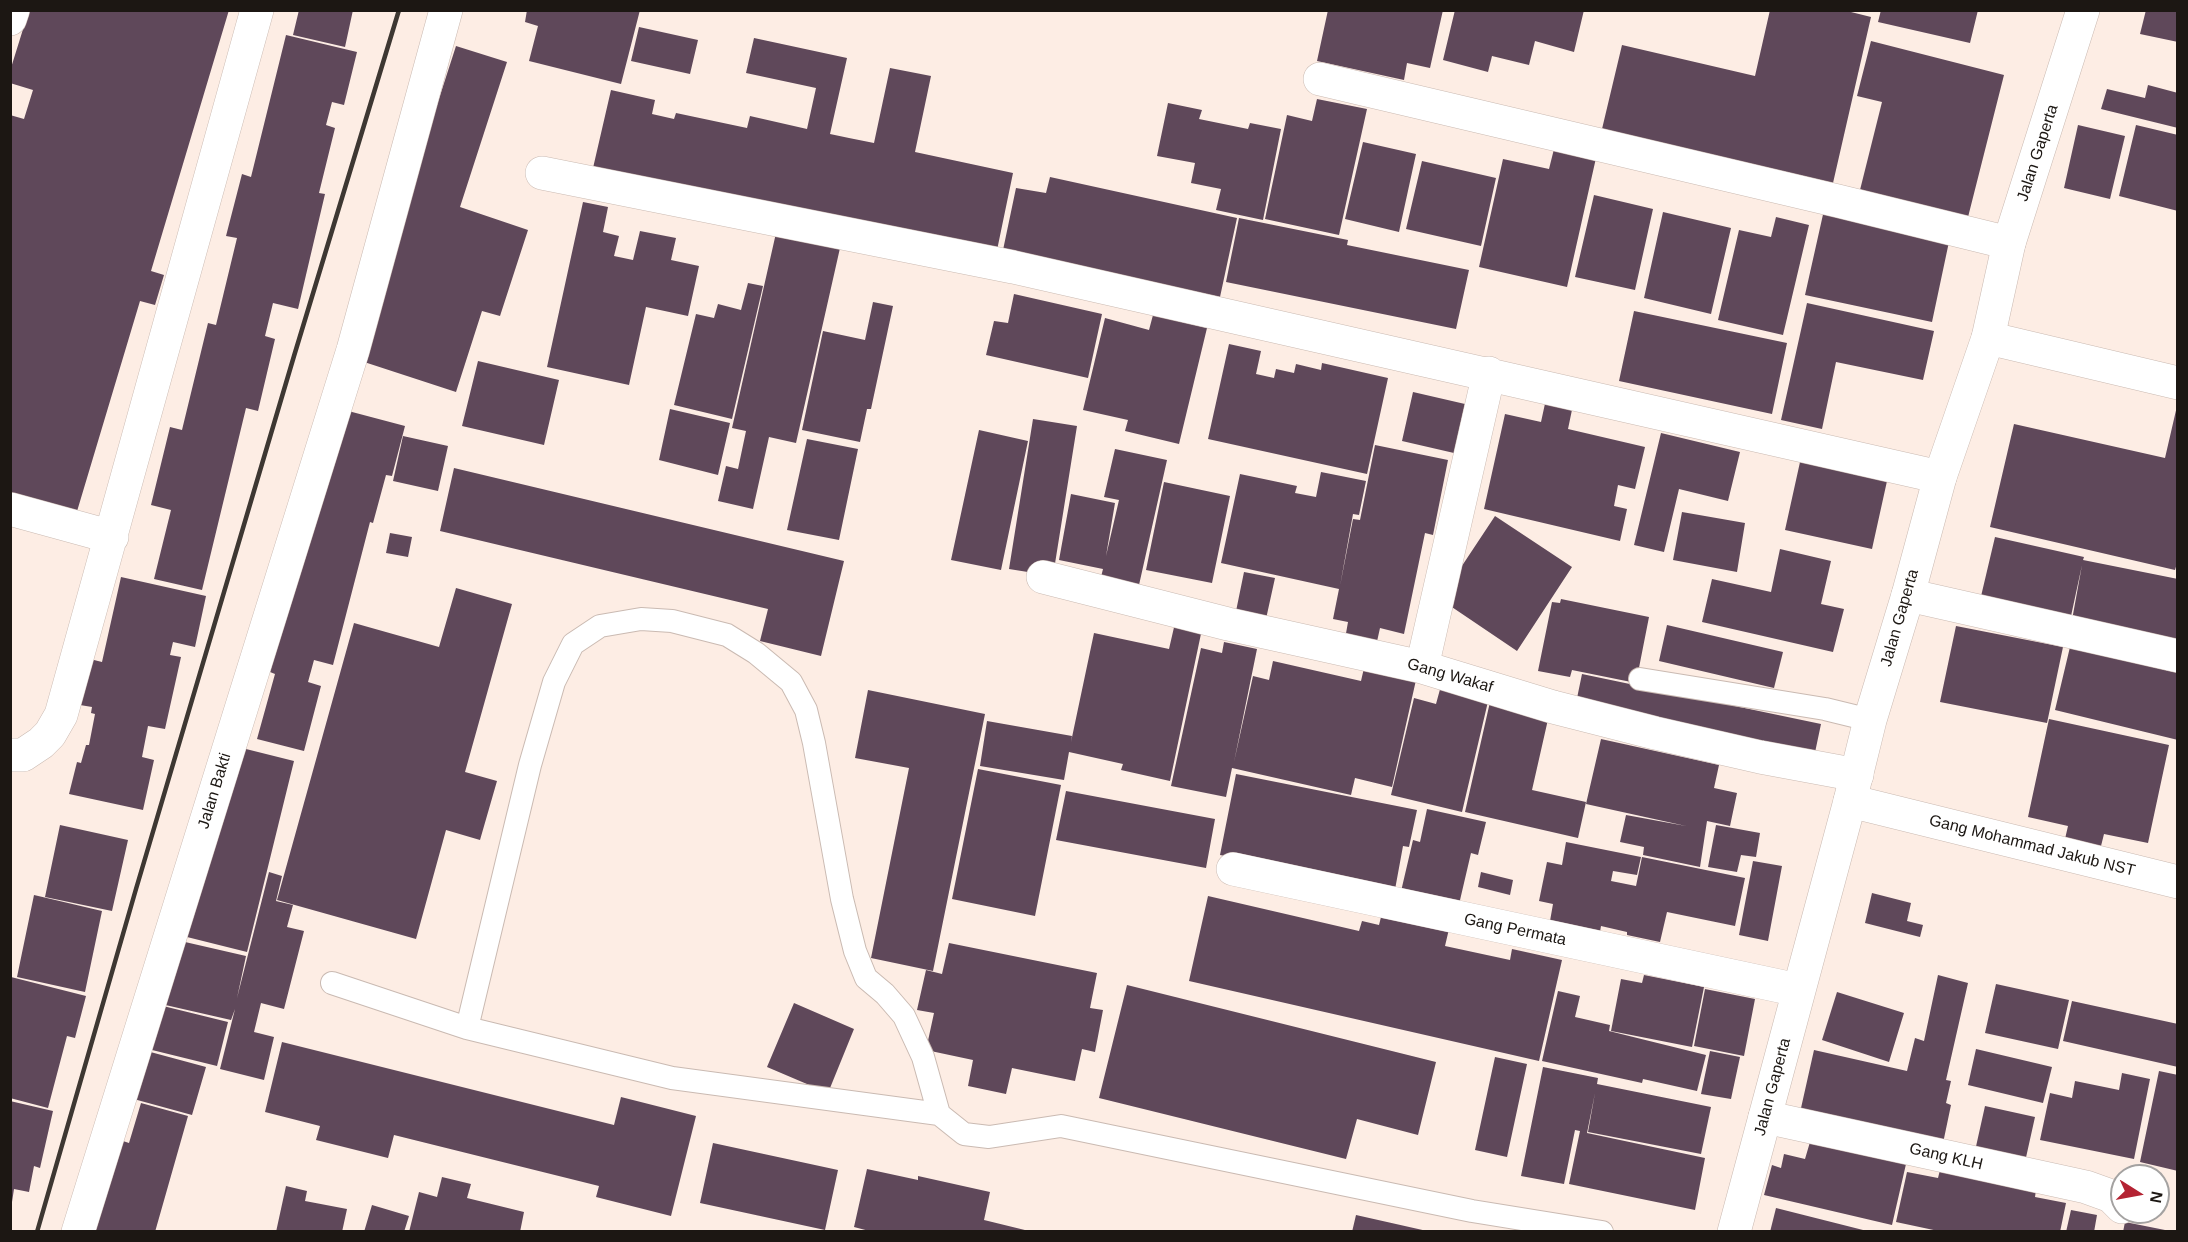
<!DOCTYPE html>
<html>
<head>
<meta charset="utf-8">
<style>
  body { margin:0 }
  #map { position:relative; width:2188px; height:1242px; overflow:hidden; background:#fdede4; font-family:Arial,sans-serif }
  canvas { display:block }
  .frame { position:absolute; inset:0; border:12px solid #1c1713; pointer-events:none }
  .north { position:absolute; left:2110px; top:1164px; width:60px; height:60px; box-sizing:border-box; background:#fff; border:2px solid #a4a2a1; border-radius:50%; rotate:101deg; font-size:16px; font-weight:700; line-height:24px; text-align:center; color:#1c1713 }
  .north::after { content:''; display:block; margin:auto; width:21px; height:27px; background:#b42333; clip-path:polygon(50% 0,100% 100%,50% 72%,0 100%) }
</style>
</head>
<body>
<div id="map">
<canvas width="2188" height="1242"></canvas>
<div class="frame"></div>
<div class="north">N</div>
</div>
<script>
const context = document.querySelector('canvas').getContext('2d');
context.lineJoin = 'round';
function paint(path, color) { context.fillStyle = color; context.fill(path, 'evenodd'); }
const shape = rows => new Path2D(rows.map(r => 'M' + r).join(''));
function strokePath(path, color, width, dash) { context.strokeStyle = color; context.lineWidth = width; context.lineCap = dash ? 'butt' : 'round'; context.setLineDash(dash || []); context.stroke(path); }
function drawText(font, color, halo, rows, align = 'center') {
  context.font = font + ' Arial,sans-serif'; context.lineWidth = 6; context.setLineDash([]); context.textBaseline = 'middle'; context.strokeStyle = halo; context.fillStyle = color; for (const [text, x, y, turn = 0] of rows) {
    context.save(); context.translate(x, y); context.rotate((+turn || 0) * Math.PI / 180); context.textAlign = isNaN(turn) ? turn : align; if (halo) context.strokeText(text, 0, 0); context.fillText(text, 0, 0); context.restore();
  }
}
const building = shape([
  [29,10,229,10,151,271,164,275,155,305,140,301,75,518,10,498,10,115,24,119,33,90,10,83,10,71],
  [299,10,353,10,345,47,293,35],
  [527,10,640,10,621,84,529,61,538,26,525,22],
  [1328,10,1443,10,1430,68,1407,63,1404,80,1317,61],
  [1455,10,1584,10,1574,52,1535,41,1529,65,1492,56,1488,72,1443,60],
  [1770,10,1843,10,1871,17,1833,183,1602,129,1622,45,1755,76],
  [1881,10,1978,10,1970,43,1878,22],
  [2146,10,2178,10,2178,42,2140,34],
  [639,27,698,40,690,74,631,61],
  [286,35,357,52,344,105,332,102,326,125,335,128,319,193,325,194,298,309,273,303,265,336,275,339,258,411,246,408,202,590,154,579,171,510,151,505,170,427,182,430,208,323,216,325,237,238,226,236,242,174,251,177],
  [754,38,847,58,830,134,849,138,874,143,890,68,931,76,915,152,1013,173,996,255,593,168,611,90,655,100,652,114,674,119,676,113,747,128,750,116,807,129,816,88,746,73],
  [1871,41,2004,75,1966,225,1858,198,1882,102,1857,96],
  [456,46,507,62,460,207,528,230,500,316,482,311,456,392,355,359],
  [2148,85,2178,93,2178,128,2101,109,2107,89,2145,98],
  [1317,99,1367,109,1339,235,1265,219,1287,115,1312,121],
  [1168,103,1202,110,1199,119,1248,129,1250,123,1281,129,1263,220,1216,210,1221,189,1191,183,1195,163,1157,156],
  [2078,125,2125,136,2110,199,2064,188],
  [2136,125,2178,135,2178,211,2119,196],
  [1363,142,1416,154,1399,232,1345,219],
  [1554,149,1596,158,1567,287,1479,267,1503,159,1549,169],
  [1422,161,1496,178,1481,246,1406,229],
  [1050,177,1237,218,1220,297,1003,250,1016,188,1046,193],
  [1594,195,1653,209,1635,290,1575,277],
  [583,202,608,207,603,232,619,236,614,256,633,260,640,231,676,238,671,260,699,266,688,316,646,307,629,385,547,367],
  [1824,210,1950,237,1932,322,1805,295],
  [1663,212,1731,228,1711,314,1644,298],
  [1776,217,1809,225,1783,335,1718,320,1739,230,1771,237],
  [1239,218,1348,240,1347,245,1469,270,1456,329,1226,282],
  [776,233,840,248,796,443,769,437,753,509,718,501,726,466,738,469,746,431,732,428],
  [748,283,763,286,732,419,674,405,696,314,714,318,718,304,741,310],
  [1014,294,1102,314,1088,378,986,355,994,321,1008,323],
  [873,302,893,306,871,409,867,409,860,442,802,430,823,331,865,340],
  [1807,303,1934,331,1923,380,1836,362,1822,429,1781,420],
  [1634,311,1787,343,1772,414,1619,381],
  [1153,315,1207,328,1179,444,1125,431,1128,420,1083,410,1105,318,1149,330],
  [1229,344,1261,351,1256,374,1274,378,1276,369,1294,373,1296,364,1321,370,1322,363,1388,378,1367,474,1208,439],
  [478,361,559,380,544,445,462,426],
  [1413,392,1465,404,1454,453,1402,441],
  [1546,399,1573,405,1568,429,1645,447,1635,489,1618,485,1614,506,1627,509,1620,541,1484,509,1505,414,1541,422],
  [2177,406,2178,560,2175,570,1990,527,2014,424,2165,458],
  [337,408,405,426,392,476,386,475,373,523,370,522,333,665,314,660,308,682,321,686,304,751,257,739,275,674,270,672],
  [670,409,730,423,718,475,659,460],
  [1033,419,1077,426,1053,576,1009,569],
  [979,430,1028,441,1001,570,951,560],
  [1661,433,1740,452,1728,501,1679,489,1664,552,1634,545],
  [403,436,448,446,438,491,393,481],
  [807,439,858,449,839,540,787,530],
  [1375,445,1448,460,1433,535,1425,533,1404,634,1380,628,1376,646,1345,639,1348,622,1333,619,1339,589,1221,563,1240,474,1297,486,1295,493,1316,497,1321,472,1366,481,1359,515,1353,514,1340,586,1353,519,1360,520],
  [1115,449,1167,460,1139,585,1101,577,1103,569,1059,560,1071,494,1115,503,1106,556,1119,500,1104,497],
  [1802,453,1889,472,1872,549,1785,530],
  [454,468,844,561,821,656,760,641,768,609,440,531],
  [1164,482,1230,496,1212,583,1146,570],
  [1682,512,1745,523,1737,572,1673,560],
  [1495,516,1572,567,1517,651,1440,599],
  [390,533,412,537,408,557,386,553],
  [1995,537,2084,557,2083,560,2178,579,2178,642,2072,620,2082,565,2068,630,1978,609],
  [1780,549,1831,561,1821,604,1844,609,1833,652,1702,622,1712,579,1771,592],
  [1244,572,1275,578,1264,628,1234,621],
  [121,577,206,596,195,647,173,642,170,655,181,657,165,729,148,726,142,757,154,760,143,810,69,794,77,762,81,763,86,745,89,745,95,714,91,713,92,707,80,705,90,659,102,662],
  [456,588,512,604,465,772,497,781,480,840,446,830,416,939,277,900,354,623,439,647],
  [1561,599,1649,617,1636,683,1572,670,1570,677,1538,671,1552,602,1560,603],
  [1175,623,1202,629,1170,781,1121,770,1123,764,1069,752,1064,780,980,766,987,721,1072,736,1071,742,1094,633,1169,649],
  [1667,625,1783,652,1774,688,1659,661],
  [1956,626,2063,647,2047,723,1940,702],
  [1224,642,1257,649,1234,762,1253,676,1269,680,1273,661,1361,681,1364,668,1416,680,1392,787,1355,778,1351,795,1232,768,1226,797,1171,786,1201,648,1222,653],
  [2070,647,2178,673,2178,740,2055,710],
  [1582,674,1821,724,1813,762,1576,703],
  [1442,682,1490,693,1462,812,1391,795,1414,698,1436,704],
  [868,690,985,714,933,971,871,958,909,768,855,758],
  [1490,702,1549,715,1532,790,1586,802,1578,838,1465,812],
  [2049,719,2169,745,2148,843,2104,834,2101,846,2065,839,2068,826,2028,817],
  [1601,739,1719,765,1714,788,1737,793,1730,826,1707,821,1700,867,1643,855,1644,847,1620,842,1626,815,1686,826,1586,804],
  [234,746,294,761,247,952,187,937],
  [978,769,1061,785,1035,916,952,899],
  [1236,774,1417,810,1409,847,1403,846,1394,895,1284,867,1220,855],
  [1066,791,1215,819,1206,868,1056,840],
  [1427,809,1486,822,1478,855,1471,853,1457,913,1399,900,1413,840,1420,842],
  [60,825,128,840,112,911,45,897],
  [1716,825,1760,833,1756,857,1741,855,1737,872,1708,867],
  [1566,842,1641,857,1637,875,1613,871,1611,881,1636,886,1642,857,1745,878,1735,926,1667,912,1660,942,1627,935,1627,932,1601,926,1600,932,1550,921,1553,904,1539,901,1547,862,1562,865],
  [1753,861,1782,866,1768,941,1739,935],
  [269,872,282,876,276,901,293,905,287,927,304,931,284,1009,261,1003,254,1032,274,1037,264,1080,220,1069,235,1009,231,1020,161,1004,172,939,246,956,237,998],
  [1481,872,1513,880,1510,895,1478,887],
  [1872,893,1911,903,1907,921,1923,925,1920,937,1865,923],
  [34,895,102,911,85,992,17,977],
  [1208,896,1359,931,1362,921,1379,925,1382,913,1449,929,1445,946,1510,960,1512,949,1562,960,1539,1061,1189,981],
  [949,943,1097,973,1090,1008,1103,1010,1095,1052,1082,1049,1075,1081,1012,1068,1006,1094,968,1086,973,1060,926,1050,934,1013,917,1010,926,970,942,974],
  [1644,975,1704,987,1692,1047,1611,1031,1621,979,1642,983],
  [1938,975,1968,983,1946,1080,1951,1081,1946,1103,1951,1105,1942,1148,1799,1117,1814,1050,1907,1071,1915,1038,1924,1041],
  [11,977,86,996,75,1038,67,1036,48,1108,10,1098],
  [1996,984,2069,1000,2058,1049,1985,1033],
  [1127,985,1436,1062,1418,1135,1357,1119,1346,1159,1099,1098],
  [1705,989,1755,999,1744,1056,1694,1046],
  [1558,991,1580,996,1575,1017,1610,1025,1609,1031,1706,1055,1697,1091,1643,1079,1642,1083,1542,1061],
  [1837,992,1904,1013,1889,1062,1822,1040],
  [2072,1001,2178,1024,2178,1067,2063,1041],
  [794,1003,854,1029,828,1093,767,1067],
  [159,1005,228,1022,217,1066,148,1049],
  [282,1042,614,1125,621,1097,696,1116,671,1216,596,1197,599,1186,394,1135,388,1158,316,1140,320,1126,265,1112],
  [1976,1049,2052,1067,2043,1103,1968,1085],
  [143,1050,206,1067,192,1115,130,1098],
  [1710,1051,1740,1057,1731,1099,1701,1094],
  [1495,1057,1527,1064,1507,1157,1475,1150],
  [1543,1067,1598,1078,1597,1084,1711,1107,1701,1154,1588,1132,1595,1093,1587,1133,1705,1158,1695,1210,1569,1184,1580,1131,1575,1130,1564,1184,1521,1176],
  [2159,1071,2178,1075,2178,1171,2140,1162],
  [2122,1073,2150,1079,2134,1159,2040,1140,2050,1093,2072,1098,2075,1081,2119,1090],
  [10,1101,53,1111,40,1168,34,1166,29,1192,14,1189,12,1202],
  [141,1103,188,1116,155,1232,88,1232,114,1138,129,1143],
  [1985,1106,2035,1117,2025,1162,1975,1151],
  [1810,1142,1906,1164,1892,1225,1764,1195,1772,1165,1781,1168,1784,1154,1805,1159],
  [713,1143,838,1170,825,1230,700,1203],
  [867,1169,918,1180,918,1176,990,1192,984,1220,1033,1232,873,1232,854,1227],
  [1940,1170,2036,1190,2035,1197,2066,1203,2060,1232,1943,1232,1896,1222,1907,1172,1938,1178],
  [442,1177,471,1184,467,1198,524,1212,520,1232,409,1232,419,1192,437,1197],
  [286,1186,307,1191,305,1201,347,1209,342,1232,276,1232],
  [372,1205,409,1216,404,1232,364,1232],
  [1776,1208,1867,1231,1867,1232,1770,1232],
  [2071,1210,2097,1215,2094,1232,2066,1232],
  [1356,1215,1427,1231,1427,1232,1352,1232],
  [2125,1222,2165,1230,2165,1232,2123,1232]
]);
const service = shape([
  [1640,679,1825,709,1870,720],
  [332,983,467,1028,672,1078,939,1114,964,1134,989,1137,1061,1126,1472,1211,1602,1232],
  [467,1028,530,765,554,682,573,644,600,626,641,619,672,621,727,635,756,653,791,682,806,710,814,743,842,899,855,951,866,978,885,994,904,1016,923,1057,939,1114]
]);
const minor = shape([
  [10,19,13,10],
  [1320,79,1838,201,2009,243],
  [542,173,1013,267,1940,477],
  [1988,338,2178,383],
  [10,509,112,537],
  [1043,577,1228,624,1422,667,1553,707,1655,733,1760,757,1857,775],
  [1908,595,2178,656],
  [1422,667,1489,373],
  [10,755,23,755,41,743,50,734,61,715,257,10],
  [1850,801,2178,882],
  [1233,869,1798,990],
  [1765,1117,2086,1187,2111,1196,2122,1207],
  [78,1232,353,350,446,10]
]);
const tertiary = shape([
  [1734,1232,1850,801,1870,720,1908,595,1940,477,1988,338,2009,243,2083,10]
]);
const rail = shape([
  [37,1232,136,889,294,356,399,10]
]);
const streetNames = [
  ["Jalan Gaperta",2038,153,-72],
  ["Jalan Gaperta",1900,618,-74],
  ["Gang Wakaf",1450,676,16],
  ["Jalan Bakti",215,791,-73],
  ["Gang Mohammad Jakub NST",2032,846,14],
  ["Gang Permata",1515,930,12],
  ["Jalan Gaperta",1773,1087,-75],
  ["Gang KLH",1946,1157,13]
];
paint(building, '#5f485a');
strokePath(service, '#cabab2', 24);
strokePath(minor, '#cabab2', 34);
strokePath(tertiary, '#cabab2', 34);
strokePath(service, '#fff', 22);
strokePath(minor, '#fff', 33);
strokePath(tertiary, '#fff', 33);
strokePath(rail, '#3d3732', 4.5);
drawText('16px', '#1c1713', '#fff', streetNames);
</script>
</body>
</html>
